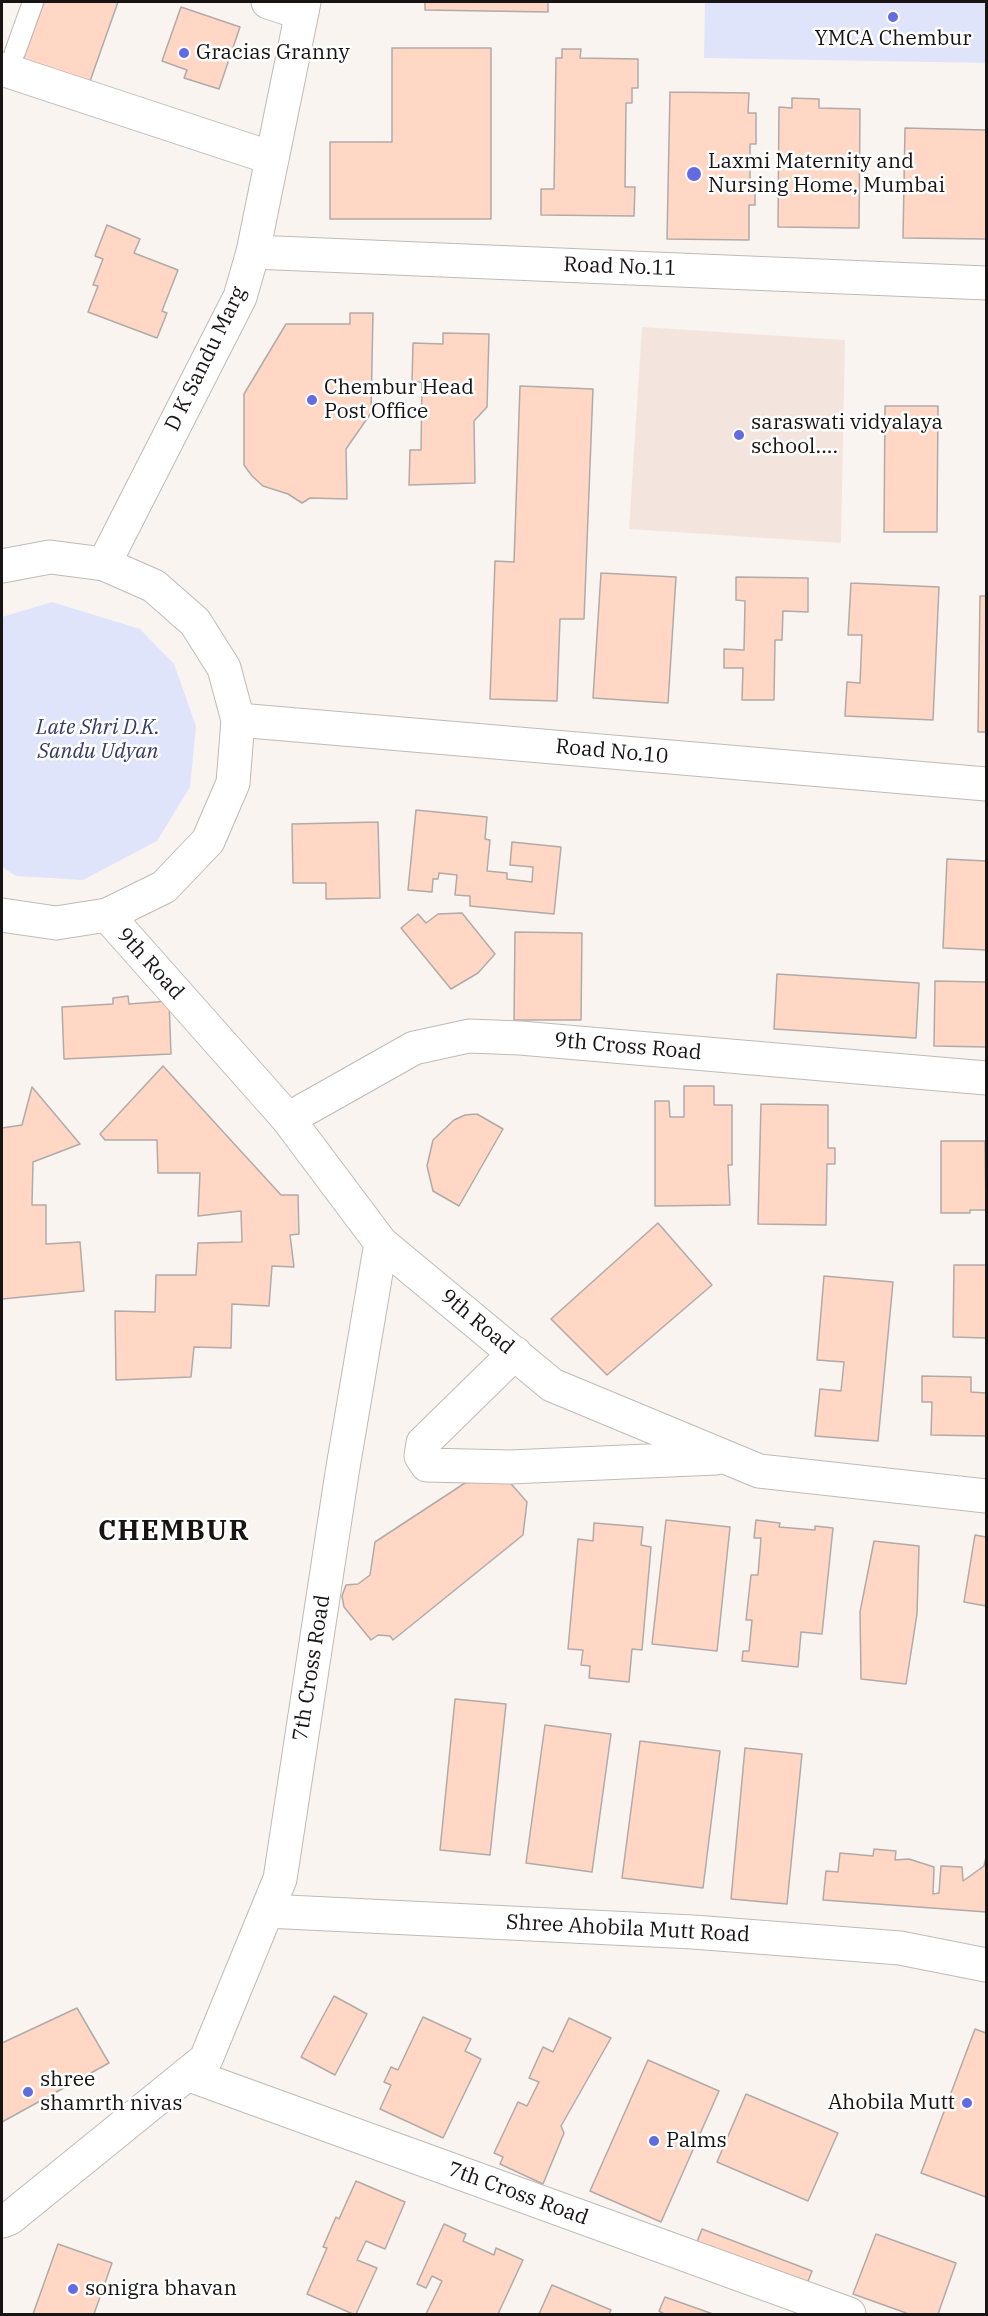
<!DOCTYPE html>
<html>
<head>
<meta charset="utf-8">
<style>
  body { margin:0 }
  #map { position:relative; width:988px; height:2316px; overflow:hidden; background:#faf4f1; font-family:"IBM Plex Serif",serif }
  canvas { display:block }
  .frame { position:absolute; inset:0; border:3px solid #171413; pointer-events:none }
</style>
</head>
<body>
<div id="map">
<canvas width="988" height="2316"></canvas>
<div class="frame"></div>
</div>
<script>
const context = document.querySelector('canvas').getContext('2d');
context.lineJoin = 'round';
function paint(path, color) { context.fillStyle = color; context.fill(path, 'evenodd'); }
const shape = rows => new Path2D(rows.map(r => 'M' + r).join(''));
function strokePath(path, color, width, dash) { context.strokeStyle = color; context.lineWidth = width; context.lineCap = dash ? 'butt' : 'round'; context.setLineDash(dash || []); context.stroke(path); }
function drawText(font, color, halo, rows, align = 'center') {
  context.font = font + ' "IBM Plex Serif",serif'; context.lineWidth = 5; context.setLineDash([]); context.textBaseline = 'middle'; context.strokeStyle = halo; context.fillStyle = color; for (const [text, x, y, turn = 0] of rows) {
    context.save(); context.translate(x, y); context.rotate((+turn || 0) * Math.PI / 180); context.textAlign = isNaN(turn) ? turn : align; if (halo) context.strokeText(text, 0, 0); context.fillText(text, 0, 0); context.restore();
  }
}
const built = shape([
  [642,327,845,340,841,543,629,529]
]);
const green = shape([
  [705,2,986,2,986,63,704,58],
  [52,602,140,629,174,664,196,726,190,787,157,841,83,880,16,876,2,867,2,617]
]);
const building = shape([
  [44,2,118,2,89,84,23,60,44,2],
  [425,2,548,2,548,12,425,10,425,2],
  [181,7,240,27,219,89,184,78,187,70,162,61,181,7],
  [392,48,491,48,491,219,330,219,330,142,392,142,392,48],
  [562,49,581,49,580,58,638,59,638,88,632,88,632,103,626,103,625,187,635,187,634,216,541,215,541,189,554,189,556,58,562,58,562,49],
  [670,92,749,93,748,113,756,113,756,144,750,144,750,184,755,184,755,205,749,205,749,240,667,239,670,92],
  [792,98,819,99,819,108,860,109,859,228,778,227,779,107,792,108,792,98],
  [905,128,986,130,986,239,903,238,905,128],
  [107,225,140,239,134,253,178,270,162,311,167,313,157,338,88,312,98,286,93,285,103,259,95,256,107,225],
  [350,313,373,313,371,413,346,449,347,499,310,498,302,503,288,494,263,486,252,476,244,465,244,394,286,324,350,324,350,313],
  [443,333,489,334,487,407,474,421,475,483,409,485,410,450,421,450,422,382,412,382,413,343,443,344,443,333],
  [520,386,593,389,584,619,560,619,557,701,490,699,495,561,514,562,520,386],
  [885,406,938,406,937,532,884,532,885,406],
  [601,573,676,577,668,703,593,698,601,573],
  [736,577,808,578,808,612,783,611,782,640,775,640,774,700,742,700,743,668,724,668,724,649,744,650,745,601,736,600,736,577],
  [851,583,939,587,933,720,845,716,847,682,860,683,862,635,848,635,851,583],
  [980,596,986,596,986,732,978,732,980,596],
  [416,810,487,817,485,839,490,840,487,871,507,873,507,879,532,882,533,867,510,865,512,842,561,847,554,914,470,906,470,896,455,895,457,875,439,873,438,879,433,879,432,892,408,890,416,810],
  [378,822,380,898,326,899,326,883,293,883,292,824,378,822],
  [947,859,986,861,986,950,943,948,947,859],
  [462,913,495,954,478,973,451,989,401,928,418,914,426,923,438,914,462,913],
  [515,932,582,933,581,1020,514,1020,515,932],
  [777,974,919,983,916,1038,774,1029,777,974],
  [935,981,986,982,986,1047,934,1046,935,981],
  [128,996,129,1004,169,1001,171,1054,64,1059,62,1007,113,1004,113,998,128,996],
  [163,1066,281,1195,298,1195,299,1234,290,1235,294,1267,272,1266,269,1306,232,1304,231,1348,194,1347,191,1377,116,1380,115,1311,155,1312,156,1275,196,1275,198,1243,242,1242,241,1211,198,1216,200,1173,158,1173,157,1140,105,1140,100,1134,163,1066],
  [684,1086,714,1086,714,1105,732,1105,732,1165,728,1165,730,1205,655,1206,655,1101,669,1101,670,1117,684,1117,684,1086],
  [32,1087,80,1144,33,1162,32,1205,46,1205,46,1244,80,1242,84,1291,2,1299,2,1128,22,1125,32,1087],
  [761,1104,828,1105,828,1148,835,1148,835,1164,827,1164,826,1225,758,1224,761,1104],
  [477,1114,503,1129,459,1206,433,1191,427,1166,433,1140,454,1120,465,1115,477,1114],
  [941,1141,985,1141,986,1210,970,1210,970,1213,941,1213,941,1141],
  [658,1223,712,1285,607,1375,551,1319,658,1223],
  [954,1265,986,1265,986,1338,953,1337,954,1265],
  [824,1276,893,1282,878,1441,815,1436,820,1389,841,1391,844,1362,817,1360,824,1276],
  [922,1376,971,1377,971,1392,986,1393,986,1436,931,1435,932,1402,922,1402,922,1376],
  [506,1478,527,1502,523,1535,393,1640,390,1636,378,1635,371,1640,344,1607,342,1596,346,1585,358,1584,370,1575,375,1542,465,1483,506,1478],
  [666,1520,730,1527,717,1651,652,1644,666,1520],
  [756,1520,780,1523,779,1527,815,1530,815,1526,833,1528,822,1634,801,1632,798,1667,742,1661,743,1651,749,1651,752,1620,746,1620,751,1575,758,1575,761,1538,754,1538,756,1520],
  [594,1523,643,1527,641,1545,651,1547,642,1650,632,1649,629,1682,589,1678,590,1666,581,1665,583,1650,568,1649,578,1539,593,1541,594,1523],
  [975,1535,986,1537,986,1606,964,1602,975,1535],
  [874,1541,919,1546,917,1614,906,1684,861,1679,860,1612,874,1541],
  [455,1699,506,1704,490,1855,440,1850,455,1699],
  [545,1725,611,1734,592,1872,526,1863,545,1725],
  [640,1741,720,1751,703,1888,622,1878,640,1741],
  [745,1748,802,1754,787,1904,731,1899,745,1748],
  [874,1849,896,1851,895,1860,909,1859,934,1867,933,1894,939,1893,941,1866,962,1867,963,1881,984,1866,986,1857,986,1912,823,1900,826,1871,838,1872,840,1853,873,1856,874,1849],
  [334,1996,367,2014,335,2075,301,2057,334,1996],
  [77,2008,109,2063,2,2122,2,2043,77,2008],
  [423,2017,471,2039,465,2051,481,2059,443,2138,380,2109,391,2085,384,2082,391,2067,398,2070,423,2017],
  [569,2018,611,2038,561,2126,564,2133,543,2184,500,2164,503,2157,494,2153,518,2102,527,2106,539,2082,529,2078,543,2047,553,2052,569,2018],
  [975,2029,986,2033,986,2197,921,2173,975,2029],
  [648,2060,719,2091,661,2222,590,2191,648,2060],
  [746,2094,838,2133,808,2201,717,2162,746,2094],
  [356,2181,405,2202,385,2249,366,2241,357,2260,377,2268,356,2314,353,2314,307,2294,327,2248,323,2247,336,2217,339,2219,356,2181],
  [444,2224,466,2234,463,2241,494,2255,496,2248,523,2260,498,2314,426,2314,442,2281,432,2276,426,2288,417,2284,444,2224],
  [702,2229,812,2271,799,2305,689,2263,702,2229],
  [876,2234,956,2263,938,2314,909,2314,853,2294,876,2234],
  [58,2244,112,2263,94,2314,33,2314,58,2244],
  [552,2285,611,2310,609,2314,539,2314,552,2285],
  [665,2297,713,2314,664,2314,659,2311,665,2297]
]);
const service = shape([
  [15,52,33,2]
]);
const minor = shape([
  [268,2,301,13],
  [2,69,272,158],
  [253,252,986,283],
  [107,915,288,1119,381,1243,552,1385,759,1471,986,1496],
  [288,1119,414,1048,469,1036,520,1038,986,1078],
  [515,1353,423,1443,421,1456,427,1465,510,1467,716,1458],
  [267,1911,693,1932,900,1948,986,1965],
  [187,2074,849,2314],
  [2,2221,10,2218,206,2059,280,1879,342,1473,381,1243]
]);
const tertiary = shape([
  [238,720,986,784]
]);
const secondary = shape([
  [104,564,240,297,253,252,304,2],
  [2,566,50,557,104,564,154,586,195,622,224,668,238,720,233,783,208,841,164,887,107,915,56,923,2,915]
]);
const markers = [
  [893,17,6,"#636be3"],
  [184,53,6,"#636be3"],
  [694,174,8,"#636be3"],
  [312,400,6,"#636be3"],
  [739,435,6,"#636be3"],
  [28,2092,6,"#636be3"],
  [967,2103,6,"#636be3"],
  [654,2141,6,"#636be3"],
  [73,2289,6,"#636be3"]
];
const poiNames = [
  ["YMCA Chembur",893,39,"center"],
  ["Gracias Granny",196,53],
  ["Laxmi Maternity and",708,162],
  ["Nursing Home, Mumbai",708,186],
  ["Chembur Head",324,388],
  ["Post Office",324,412],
  ["saraswati vidyalaya",751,423],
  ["school....",751,447],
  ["shree",40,2080],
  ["shamrth nivas",40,2104],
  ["Ahobila Mutt",955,2103,"right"],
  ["Palms",666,2141],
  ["sonigra bhavan",85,2289]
];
const streetNames = [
  ["Road No.11",620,267,2],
  ["D K Sandu Marg",206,359,-64],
  ["Road No.10",612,752,5],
  ["9th Road",150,964,48],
  ["9th Cross Road",628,1047,5],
  ["9th Road",477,1322,40],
  ["7th Cross Road",312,1668,-81],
  ["Shree Ahobila Mutt Road",628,1929,3],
  ["7th Cross Road",518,2194,20]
];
const parkNames = [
  ["Late Shri D.K.",98,728],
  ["Sandu Udyan",98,752]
];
const districtNames = [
  ["CHEMBUR",174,1532]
];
paint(built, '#f3e5de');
paint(green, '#e0e4fa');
paint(building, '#ffd7c4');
strokePath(building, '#b0aba8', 1.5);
strokePath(service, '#c0bab7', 22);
strokePath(minor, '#c0bab7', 35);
strokePath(tertiary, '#c0bab7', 35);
strokePath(secondary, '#c0bab7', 35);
strokePath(service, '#fff', 20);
strokePath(minor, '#fff', 33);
strokePath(tertiary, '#fff', 33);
strokePath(secondary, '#fff', 33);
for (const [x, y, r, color] of markers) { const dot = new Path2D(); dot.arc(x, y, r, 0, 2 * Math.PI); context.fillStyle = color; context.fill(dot); strokePath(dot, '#fff', 2); }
drawText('21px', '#171413', '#fff', poiNames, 'left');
drawText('21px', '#171413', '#fff', streetNames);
drawText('italic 21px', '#343968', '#fff', parkNames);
context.letterSpacing = '1.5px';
drawText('bold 27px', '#171413', '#fff', districtNames);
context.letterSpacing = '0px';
</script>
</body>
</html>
